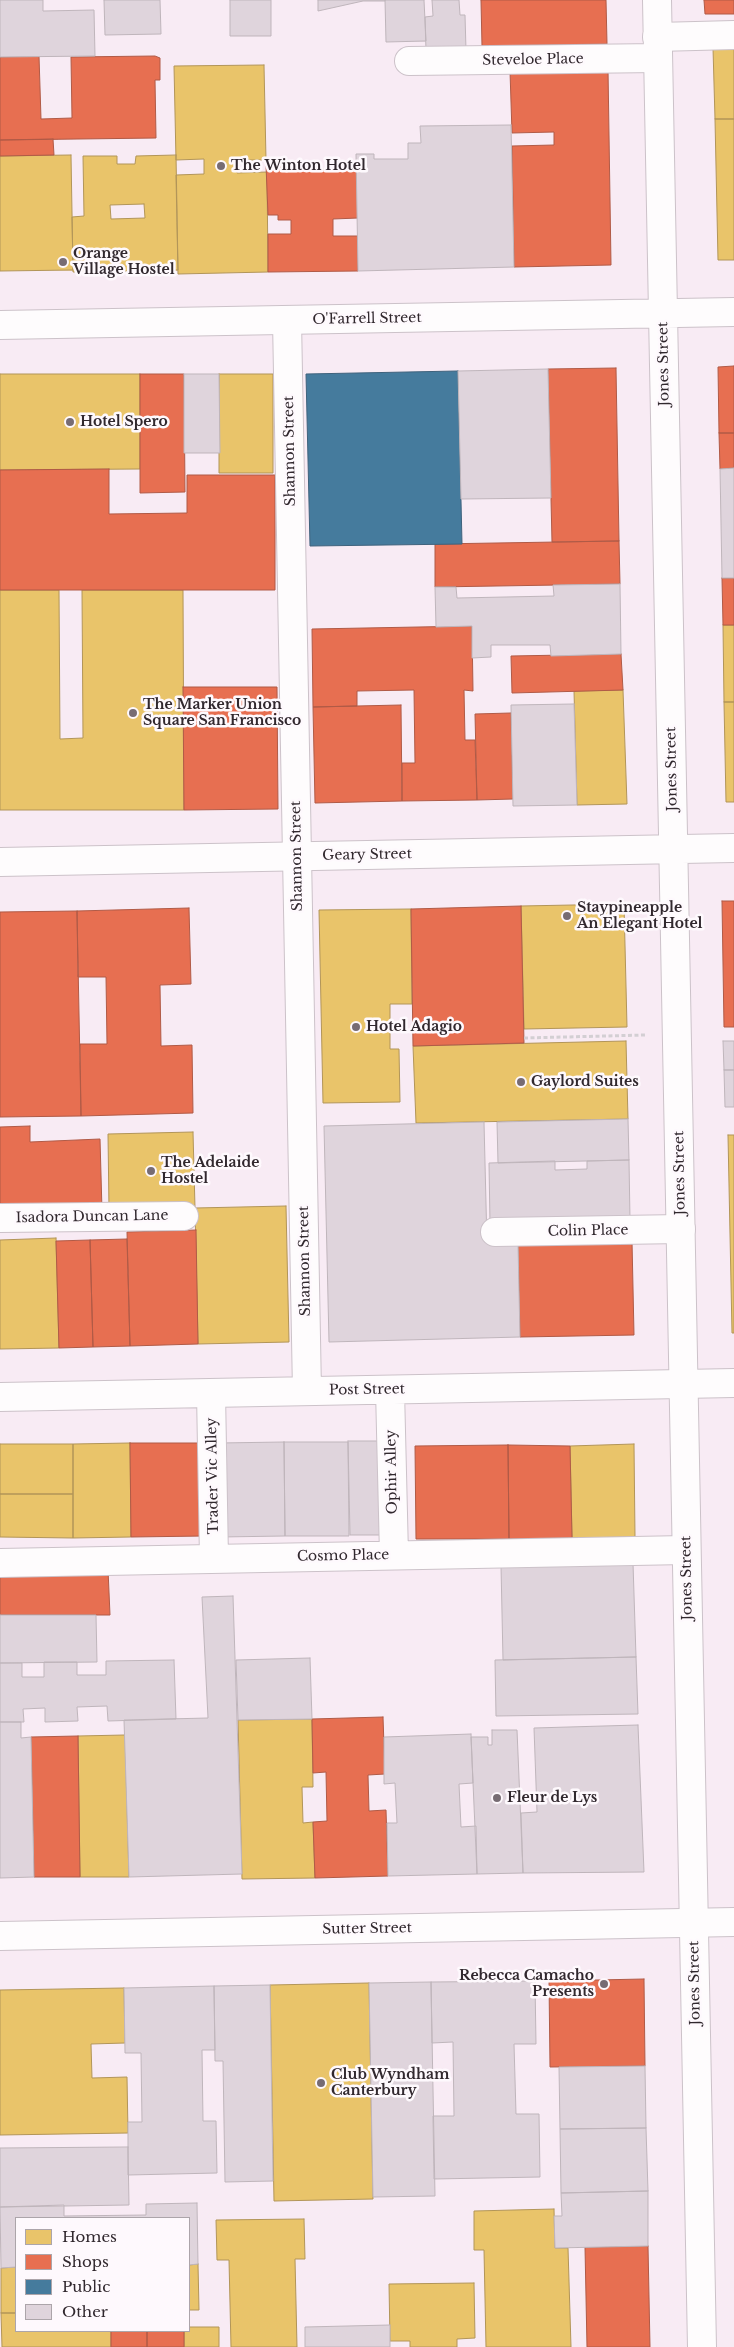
<!DOCTYPE html>
<html>
<head>
<meta charset="utf-8">
<style>
  body { margin:0 }
  #map { position:relative; width:734px; height:2347px; overflow:hidden; background:#f8ebf4; font-family:"Libre Baskerville",serif }
  canvas { display:block }
  .legend { position:absolute; left:15px; top:2217px; width:175px; height:115px; box-sizing:border-box; background:#fef9fd; border:1px solid #aca5aa; margin:0; padding:6px 9px; list-style:none; font-size:15px; color:#31282e }
  .legend li { display:flex; align-items:center; gap:10px; height:25px }
  .legend b { width:25px; border:1px solid #aca5aa }
</style>
</head>
<body>
<div id="map">
<canvas width="734" height="2347"></canvas>
<ul class="legend">
<li><b style="height:14px;background:#e9c46a"></b>Homes</li>
<li><b style="height:14px;background:#e76f51"></b>Shops</li>
<li><b style="height:14px;background:#457b9d"></b>Public</li>
<li><b style="height:14px;background:#dfd4dc"></b>Other</li>
</ul>
</div>
<script>
const context = document.querySelector('canvas').getContext('2d');
context.lineJoin = 'round';
function paint(path, color) { context.fillStyle = color; context.fill(path, 'evenodd'); }
const shape = rows => new Path2D(rows.map(r => 'M' + r).join(''));
function strokePath(path, color, width, dash) { context.strokeStyle = color; context.lineWidth = width; context.lineCap = dash ? 'butt' : 'round'; context.setLineDash(dash || []); context.stroke(path); }
function drawText(font, color, halo, rows, align = 'center') {
  context.font = font + ' "Libre Baskerville",serif'; context.lineWidth = 5; context.setLineDash([]); context.textBaseline = 'middle'; context.strokeStyle = halo; context.fillStyle = color; for (const [text, x, y, turn = 0] of rows) {
    context.save(); context.translate(x, y); context.rotate((+turn || 0) * Math.PI / 180); context.textAlign = isNaN(turn) ? turn : align; if (halo) context.strokeText(text, 0, 0); context.fillText(text, 0, 0); context.restore();
  }
}
const homes = shape([
  [734,47,734,119,715,119,713,48,734,47],
  [264,65,266,160,237,160,237,173,267,172,268,272,178,274,176,175,204,174,204,159,176,160,174,66,264,65],
  [715,119,734,119,734,260,718,260,715,119],
  [71,155,73,270,0,271,0,156,71,155],
  [176,155,178,270,73,272,72,217,84,216,83,156,117,156,117,164,135,164,136,156,176,155],
  [144,204,145,218,111,219,110,205,144,204],
  [0,374,140,374,140,469,0,470,0,374],
  [219,374,273,374,273,473,219,473,219,374],
  [0,590,59,590,60,739,83,738,82,590,183,590,184,810,0,810,0,590],
  [723,625,734,625,734,702,724,702,723,625],
  [623,690,627,804,577,805,574,691,623,690],
  [724,702,734,702,734,802,726,802,724,702],
  [624,904,627,1027,524,1029,521,906,624,904],
  [411,909,412,1004,390,1004,390,1049,399,1049,400,1102,323,1103,319,910,411,909],
  [626,1041,628,1119,416,1123,413,1046,626,1041],
  [193,1132,195,1208,109,1210,108,1134,193,1132],
  [728,1135,734,1135,734,1333,732,1333,728,1135],
  [286,1206,289,1342,198,1344,195,1208,286,1206],
  [56,1238,59,1348,0,1349,0,1240,56,1238],
  [130,1443,131,1537,73,1538,73,1444,130,1443],
  [0,1444,73,1444,73,1494,0,1494,0,1444],
  [634,1444,635,1537,572,1538,570,1446,634,1444],
  [0,1494,73,1494,73,1538,0,1537,0,1494],
  [312,1719,313,1787,302,1787,303,1823,313,1822,315,1878,242,1879,238,1720,312,1719],
  [125,1735,129,1877,80,1877,78,1736,125,1735],
  [369,1983,373,2199,274,2201,270,1985,369,1983],
  [124,1988,125,2043,91,2044,92,2078,127,2077,128,2133,0,2135,0,1990,124,1988],
  [554,2209,555,2248,568,2248,571,2347,486,2347,484,2250,474,2250,474,2211,554,2209],
  [304,2219,305,2259,295,2259,297,2347,231,2347,229,2260,217,2260,216,2220,304,2219],
  [198,2264,199,2310,189,2310,189,2265,198,2264],
  [16,2267,16,2313,1,2313,1,2268,16,2267],
  [474,2283,475,2338,457,2339,457,2347,410,2347,410,2341,390,2341,389,2284,474,2283],
  [1,2313,16,2313,16,2331,111,2331,111,2347,2,2347,1,2313],
  [189,2327,219,2327,219,2347,184,2347,184,2331,189,2331,189,2327]
]);
const shops = shape([
  [481,0,606,0,607,44,482,46,481,0],
  [704,0,734,0,734,14,705,14,704,0],
  [39,56,41,119,72,118,71,57,155,56,160,58,160,80,155,80,156,138,0,140,0,57,39,56],
  [608,69,611,265,514,267,512,146,554,145,554,132,512,133,510,71,608,69],
  [53,139,54,155,0,156,0,140,53,139],
  [340,164,357,164,358,218,333,219,333,236,358,236,358,271,268,272,268,234,291,234,291,220,278,220,278,215,268,215,266,165,283,165,283,170,339,169,340,164],
  [734,366,734,433,719,433,718,367,734,366],
  [616,368,619,541,552,542,548,369,616,368],
  [140,374,184,374,185,492,140,493,140,374],
  [719,433,734,433,734,468,720,469,719,433],
  [109,469,109,514,187,513,187,475,275,475,275,590,0,590,0,470,109,469],
  [619,541,620,584,435,587,435,544,619,541],
  [722,578,734,578,734,625,723,625,722,578],
  [472,626,473,691,464,690,465,740,475,740,477,800,402,801,402,763,415,763,414,690,357,691,357,706,313,707,312,629,472,626],
  [621,654,623,690,512,693,511,656,621,654],
  [183,687,277,687,278,809,184,810,183,687],
  [401,705,402,801,315,803,313,707,401,705],
  [511,713,513,799,477,800,475,714,511,713],
  [722,901,734,901,734,1027,724,1027,722,901],
  [521,906,524,1043,413,1046,411,909,521,906],
  [189,908,191,984,160,985,161,1046,192,1045,193,1113,81,1116,80,1044,107,1044,106,977,78,977,77,911,189,908],
  [77,911,81,1116,0,1117,0,912,77,911],
  [30,1126,30,1142,100,1139,102,1211,0,1214,0,1127,30,1126],
  [196,1230,198,1344,130,1346,127,1232,196,1230],
  [127,1239,130,1346,93,1347,90,1240,127,1239],
  [90,1240,93,1347,59,1348,56,1241,90,1240],
  [632,1241,634,1335,520,1337,518,1244,632,1241],
  [130,1443,203,1443,204,1536,131,1537,130,1443],
  [508,1445,509,1539,416,1539,415,1446,508,1445],
  [508,1445,570,1446,572,1538,509,1539,508,1445],
  [108,1569,110,1615,0,1615,0,1570,108,1569],
  [383,1717,385,1774,368,1775,369,1811,386,1810,388,1876,315,1878,313,1822,327,1821,326,1772,313,1773,312,1719,383,1717],
  [78,1736,80,1877,34,1877,31,1737,78,1736],
  [644,1979,645,2066,550,2067,549,1981,644,1979],
  [648,2246,650,2347,587,2347,585,2247,648,2246],
  [111,2331,147,2331,147,2347,111,2347,111,2331],
  [147,2331,184,2331,184,2347,147,2347,147,2331]
]);
const public = shape([
  [458,371,462,544,310,546,306,374,458,371]
]);
const building = shape([
  [0,0,43,0,43,11,94,10,95,56,0,57,0,0],
  [104,0,160,0,161,34,105,35,104,0],
  [230,0,271,0,271,36,230,36,230,0],
  [318,0,385,0,385,1,363,1,318,11,318,0],
  [424,0,426,41,386,42,385,0,424,0],
  [432,0,459,0,460,15,465,15,466,50,426,51,425,17,433,16,432,0],
  [511,125,514,267,358,271,356,154,374,154,374,159,408,159,408,143,421,143,420,126,511,125],
  [548,369,551,498,461,499,458,371,548,369],
  [184,374,219,374,220,453,184,453,184,374],
  [734,468,734,578,722,578,720,469,734,468],
  [620,584,621,654,551,656,550,645,491,645,491,657,472,658,472,626,436,627,435,587,456,587,457,598,554,596,553,585,620,584],
  [574,704,577,805,513,806,511,705,574,704],
  [723,1041,734,1041,734,1070,724,1070,723,1041],
  [724,1070,734,1070,734,1107,725,1107,724,1070],
  [628,1119,629,1160,498,1163,497,1122,628,1119],
  [484,1122,487,1244,518,1244,520,1337,329,1342,324,1126,484,1122],
  [629,1160,630,1220,490,1224,489,1163,555,1161,555,1170,587,1169,587,1161,629,1160],
  [348,1441,385,1441,386,1535,350,1535,348,1441],
  [284,1442,285,1536,220,1537,219,1443,284,1442],
  [284,1442,348,1442,349,1536,285,1536,284,1442],
  [633,1563,636,1657,503,1660,501,1566,633,1563],
  [233,1596,242,1874,129,1877,124,1720,208,1718,202,1597,233,1596],
  [0,1615,96,1615,97,1662,0,1663,0,1615],
  [636,1657,638,1714,496,1716,495,1660,636,1657],
  [310,1658,312,1719,238,1720,236,1660,310,1658],
  [174,1660,176,1719,108,1721,107,1706,77,1707,78,1721,45,1722,45,1708,23,1709,24,1722,0,1722,0,1663,22,1663,22,1677,44,1677,44,1662,77,1662,77,1675,106,1675,106,1661,174,1660],
  [0,1722,21,1722,21,1738,31,1737,34,1877,0,1878,0,1722],
  [638,1725,644,1872,523,1873,521,1813,537,1812,534,1728,638,1725],
  [492,1730,517,1730,523,1873,477,1874,471,1737,488,1737,488,1745,492,1745,492,1730],
  [471,1734,473,1783,459,1784,461,1827,476,1826,477,1874,388,1876,387,1823,397,1823,395,1783,384,1784,384,1737,471,1734],
  [535,1981,536,2044,514,2044,516,2114,539,2114,540,2177,434,2179,433,2116,454,2116,453,2042,432,2043,431,1982,535,1981],
  [431,1982,435,2196,373,2197,369,1983,431,1982],
  [270,1985,273,2181,225,2182,223,2061,215,2061,214,1986,270,1985],
  [214,1986,215,2050,202,2050,203,2121,216,2121,217,2173,128,2175,128,2122,142,2122,141,2053,125,2053,124,1988,214,1986],
  [645,2066,646,2128,560,2129,559,2067,645,2066],
  [646,2128,648,2191,561,2193,560,2129,646,2128],
  [128,2147,129,2205,0,2207,0,2148,128,2147],
  [648,2191,648,2246,555,2248,554,2216,562,2216,561,2193,648,2191],
  [197,2203,198,2264,189,2265,189,2218,16,2218,16,2267,1,2268,0,2207,64,2205,64,2216,146,2215,146,2204,197,2203],
  [390,2325,390,2347,305,2347,305,2327,390,2325]
]);
const path = shape([
  [524,1038,646,1035]
]);
const minor = shape([
  [657,37,734,35],
  [409,61,658,58],
  [287,320,307,1391],
  [0,1218,184,1216],
  [495,1232,681,1229],
  [390,1390,394,1555],
  [211,1393,214,1559],
  [0,1397,734,1383],
  [0,1563,686,1550],
  [0,1936,734,1922]
]);
const major = shape([
  [657,0,702,2347],
  [0,325,734,312],
  [0,862,734,848]
]);
const markers = [
  [221,166,5,"#776c73"],
  [63,262,5,"#776c73"],
  [70,422,5,"#776c73"],
  [133,713,5,"#776c73"],
  [567,916,5,"#776c73"],
  [356,1027,5,"#776c73"],
  [521,1082,5,"#776c73"],
  [151,1171,5,"#776c73"],
  [497,1798,5,"#776c73"],
  [604,1984,5,"#776c73"],
  [321,2083,5,"#776c73"]
];
const streetNames = [
  ["Steveloe Place",533,60,-1],
  ["O'Farrell Street",367,319,-1],
  ["Jones Street",664,364,-91],
  ["Shannon Street",290,451,-91],
  ["Jones Street",672,769,-91],
  ["Geary Street",367,855,-1],
  ["Shannon Street",297,856,-91],
  ["Jones Street",680,1173,-91],
  ["Isadora Duncan Lane",92,1217,-1],
  ["Colin Place",588,1231,-1],
  ["Shannon Street",305,1261,-91],
  ["Post Street",367,1390,-1],
  ["Ophir Alley",392,1472,-91],
  ["Trader Vic Alley",213,1476,-91],
  ["Cosmo Place",343,1556,-1],
  ["Jones Street",687,1578,-91],
  ["Sutter Street",367,1929,-1],
  ["Jones Street",695,1983,-91]
];
const poiNames = [
  ["The Winton Hotel",231,166],
  ["Orange",73,254],
  ["Village Hostel",73,270],
  ["Hotel Spero",80,422],
  ["The Marker Union",143,705],
  ["Square San Francisco",143,721],
  ["Staypineapple",577,908],
  ["An Elegant Hotel",577,924],
  ["Hotel Adagio",366,1027],
  ["Gaylord Suites",531,1082],
  ["The Adelaide",161,1163],
  ["Hostel",161,1179],
  ["Fleur de Lys",507,1798],
  ["Rebecca Camacho",594,1976,"right"],
  ["Presents",594,1992,"right"],
  ["Club Wyndham",331,2075],
  ["Canterbury",331,2091]
];
paint(homes, '#e9c46a');
strokePath(homes, '#b29558', 1);
paint(shops, '#e76f51');
strokePath(shops, '#b05a46', 1);
paint(public, '#457b9d');
strokePath(public, '#3f627c', 1);
paint(building, '#dfd4dc');
strokePath(building, '#bfb5bb', 1);
strokePath(minor, '#ccc2c9', 30);
strokePath(major, '#ccc2c9', 30);
strokePath(path, '#d3cfd3', 3, [4, 2.5]);
strokePath(minor, '#fefcfd', 28);
strokePath(major, '#fefcfd', 28);
for (const [x, y, r, color] of markers) { const dot = new Path2D(); dot.arc(x, y, r, 0, 2 * Math.PI); context.fillStyle = color; context.fill(dot); strokePath(dot, '#fef9fd', 2); }
drawText('14px', '#31282e', '#fef9fd', streetNames);
drawText('bold 14px', '#31282e', '#fef9fd', poiNames, 'left');
</script>
</body>
</html>
